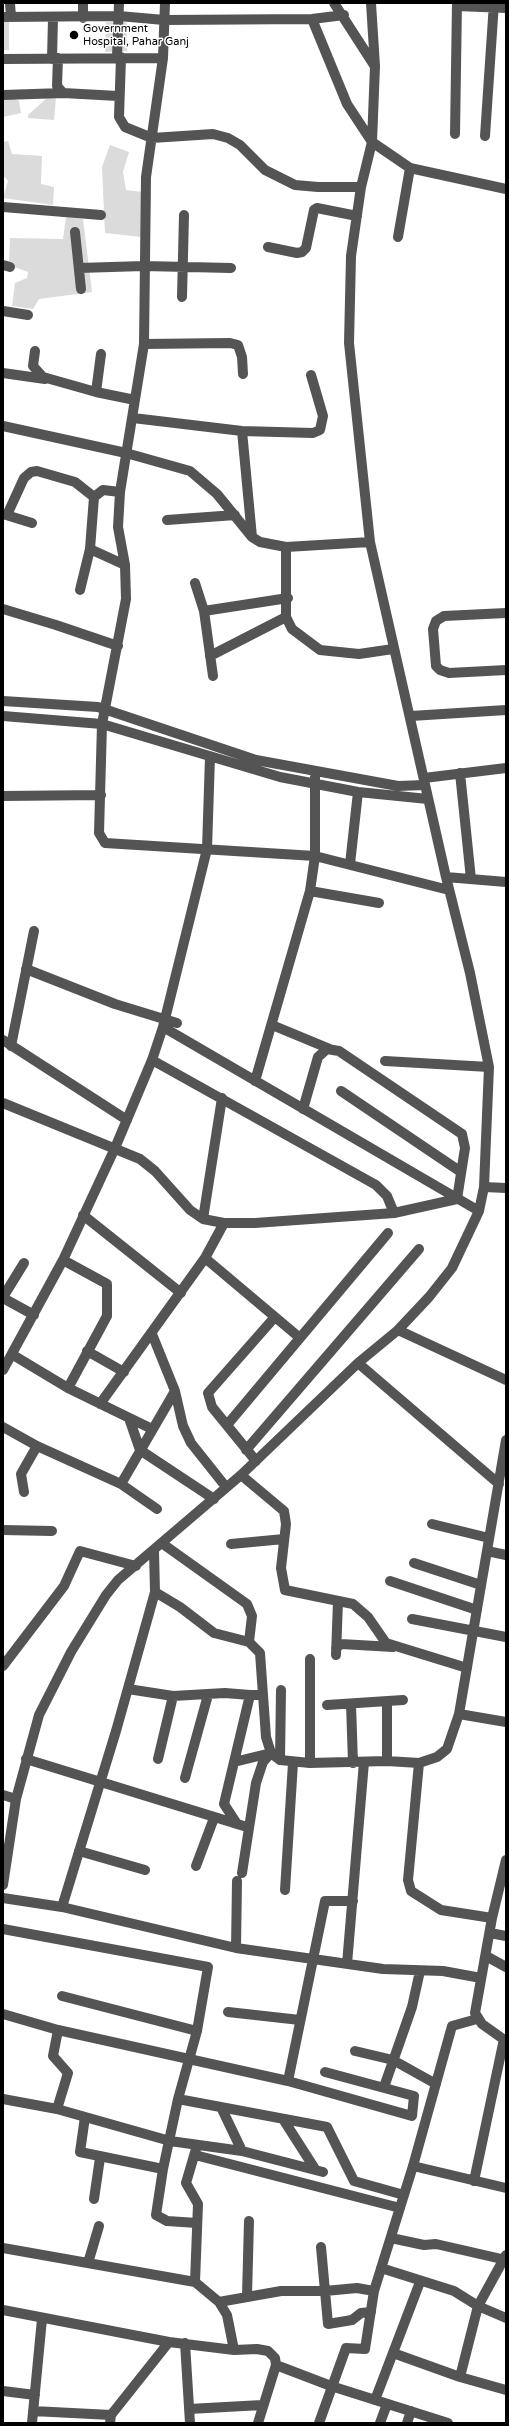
<!DOCTYPE html>
<html>
<head>
<meta charset="utf-8">
<style>
  body { margin:0 }
  #map { position:relative; width:509px; height:2426px; overflow:hidden; background:#fff; font-family:"Varela Round",sans-serif }
  canvas { display:block }
  .frame { position:absolute; inset:0; border:4px solid #000; pointer-events:none }
</style>
</head>
<body>
<div id="map">
<canvas width="509" height="2426"></canvas>
<div class="frame"></div>
</div>
<script>
const context = document.querySelector('canvas').getContext('2d');
context.lineJoin = 'round';
function paint(path, color) { context.fillStyle = color; context.fill(path, 'evenodd'); }
const shape = rows => new Path2D(rows.map(r => 'M' + r).join(''));
function strokePath(path, color, width, dash) { context.strokeStyle = color; context.lineWidth = width; context.lineCap = dash ? 'butt' : 'round'; context.setLineDash(dash || []); context.stroke(path); }
function drawText(font, color, halo, rows, align = 'center') {
  context.font = font + ' "Varela Round",sans-serif'; context.lineWidth = 3; context.setLineDash([]); context.textBaseline = 'middle'; context.strokeStyle = halo; context.fillStyle = color; for (const [text, x, y, turn = 0] of rows) {
    context.save(); context.translate(x, y); context.rotate((+turn || 0) * Math.PI / 180); context.textAlign = isNaN(turn) ? turn : align; if (halo) context.strokeText(text, 0, 0); context.fillText(text, 0, 0); context.restore();
  }
}
const green = shape([
  [3,22,9,22,9,50,3,50],
  [106,22,127,22,127,51,105,52],
  [3,93,19,101,21,113,3,117],
  [48,97,56,97,54,120,28,118,28,115],
  [8,141,12,154,42,156,41,184,54,187,53,205,3,198,8,181,3,175,3,142],
  [110,145,129,152,123,172,126,190,151,193,150,238,105,233,102,167],
  [66,217,83,219,92,292,39,299,33,309,12,306,15,283,27,278,28,272,9,265,10,238,63,239]
]);
const minor = shape([
  [10,3,11,17],
  [83,3,83,18],
  [165,3,163,58,146,177,144,344,120,492,118,527,125,565,126,599,102,724,99,833,105,843,315,856,449,890],
  [334,3,374,65],
  [457,6,506,8],
  [3,17,119,16,164,20,312,19,344,15],
  [312,19,347,104,372,142,410,168,506,189],
  [117,57,119,3],
  [121,57,119,117,125,127,152,138,213,134,228,138,240,145,265,170,295,185,318,187,361,187],
  [58,58,57,86,63,93,118,96],
  [3,59,163,58],
  [52,59,53,18],
  [3,95,63,93],
  [455,134,457,3],
  [485,136,494,3],
  [3,207,101,215],
  [75,232,81,289],
  [398,237,410,168],
  [268,247,297,253,302,252,306,248,314,210,317,208,357,216],
  [3,265,10,267],
  [79,268,144,266,231,268],
  [182,297,184,215],
  [3,311,28,315],
  [144,344,230,343,238,345,242,357,243,374],
  [35,351,33,366,43,377,96,392,135,400],
  [3,373,45,379],
  [96,392,101,354],
  [133,418,242,431,313,433,320,430,323,416,311,375],
  [3,426,126,453,190,471,217,494,252,537,260,542,286,547,370,542],
  [242,431,252,537],
  [3,514,32,523],
  [7,515,24,478,31,472,37,471,75,482,94,497],
  [167,520,235,515],
  [286,547,286,617],
  [90,549,125,565],
  [195,583,204,611,213,676],
  [80,590,90,549,94,497,103,490,120,492],
  [3,609,56,625,118,646],
  [204,611,288,598],
  [506,613,444,616,436,621,433,629,436,666,440,670,449,673,506,670],
  [210,656,286,617,292,629,320,650,359,654,393,649],
  [3,701,98,707,256,760,398,786,425,785],
  [3,716,102,724,280,777,358,792,428,799],
  [411,716,506,710],
  [460,773,471,879],
  [424,778,506,768],
  [3,796,101,795],
  [350,864,358,792],
  [446,877,506,882],
  [310,891,379,903],
  [26,969,115,1004,177,1023],
  [272,1025,330,1049],
  [163,1027,479,1211],
  [3,1040,127,1120],
  [11,1046,34,931],
  [152,1060,376,1185,387,1196,394,1213],
  [385,1061,489,1067],
  [255,1081,310,891,315,856,315,777],
  [341,1091,461,1172],
  [3,1103,140,1159,155,1171,190,1210,203,1219,224,1223,255,1223,394,1213,457,1199,465,1148,462,1134,339,1051,327,1049,318,1057,303,1109],
  [484,1187,506,1188],
  [83,1215,181,1293],
  [203,1219,222,1098],
  [205,1258,300,1338],
  [63,1260,107,1284,107,1316,68,1388],
  [3,1297,24,1263],
  [3,1298,34,1315],
  [398,1330,506,1380],
  [87,1351,124,1372],
  [13,1355,68,1388,152,1429],
  [358,1363,499,1484],
  [3,1370,63,1260,115,1148,152,1060,163,1027,207,849,210,757],
  [175,1391,183,1426,191,1443,226,1487],
  [100,1404,205,1258,224,1223],
  [129,1418,140,1450,214,1499],
  [227,1425,388,1233],
  [3,1427,37,1446,121,1484,157,1509],
  [246,1450,419,1249],
  [256,1461,212,1407,208,1393,274,1318],
  [241,1475,284,1511,286,1524,281,1568,285,1590,353,1604,368,1617,386,1643,467,1668],
  [121,1484,175,1391,152,1334],
  [24,1492,21,1474,37,1446],
  [432,1524,489,1538],
  [3,1530,52,1531],
  [163,1544,247,1604,252,1616,249,1642],
  [231,1544,284,1539],
  [487,1551,506,1555],
  [414,1563,481,1585],
  [390,1581,477,1610],
  [155,1592,180,1607,214,1633,249,1642,260,1653,266,1737,271,1753,280,1760,310,1763,387,1761,419,1763,437,1757,447,1749,459,1714,506,1440],
  [412,1619,506,1637],
  [336,1648,341,1644,393,1647],
  [336,1655,338,1601],
  [3,1666,64,1586,80,1551,136,1566],
  [128,1689,173,1696,225,1693,250,1695],
  [387,1702,387,1761],
  [351,1704,353,1763],
  [327,1705,403,1700],
  [459,1714,506,1722],
  [26,1759,247,1827],
  [158,1759,173,1696],
  [280,1760,281,1690],
  [234,1762,271,1753],
  [310,1763,310,1659],
  [419,1763,408,1880,411,1891,441,1910,492,1918],
  [185,1778,208,1695],
  [3,1795,16,1799],
  [237,1824,224,1804,250,1695,263,1695],
  [79,1851,145,1870],
  [506,1860,492,1918,475,2013,482,2024,506,2041],
  [196,1866,214,1818],
  [242,1873,256,1783,263,1762,271,1753],
  [3,1885,16,1799,39,1715,71,1652,106,1595,118,1580,241,1475,358,1363,398,1330,429,1297,452,1268,479,1211,484,1187,489,1067,470,973,446,877,370,542,349,343,351,256,361,187,372,142,375,66,371,3],
  [285,1890,293,1763],
  [3,1898,62,1907,236,1948,383,1969,443,1971,481,1978],
  [62,1907,116,1731,155,1592,154,1551],
  [3,1929,208,1967,197,2031,178,2099,163,2169,80,2152,85,2117],
  [490,1933,506,1936],
  [236,1948,237,1881],
  [486,1956,506,1967],
  [347,1964,364,1762],
  [62,1996,197,2031],
  [228,2012,300,2020],
  [3,2014,58,2030,288,2081,412,2116,414,2096,325,2072],
  [355,2051,393,2060,436,2084],
  [288,2081,325,1901,353,1901],
  [384,2087,412,2007,420,1971],
  [3,2099,57,2109,170,2141,242,2151,323,2172],
  [178,2099,327,2127,354,2181,404,2195],
  [221,2107,242,2151],
  [57,2109,68,2073,53,2056,58,2030],
  [283,2119,315,2169],
  [195,2155,400,2208],
  [413,2166,506,2188],
  [163,2169,156,2215,167,2221,197,2223],
  [474,2181,504,2039],
  [94,2199,100,2158],
  [391,2238,424,2245,436,2244,506,2260],
  [321,2247,328,2324,352,2320,361,2313,371,2312],
  [3,2248,195,2282,219,2302,227,2315,234,2350],
  [88,2263,99,2226],
  [381,2268,454,2291,478,2306,506,2318],
  [195,2282,198,2204,186,2183,196,2149],
  [247,2296,249,2221],
  [219,2302,281,2291,325,2291,357,2288,374,2291],
  [3,2310,169,2342,234,2350,257,2349,268,2351,275,2358,276,2365,258,2423],
  [185,2343,190,2423],
  [393,2353,460,2377,506,2390],
  [276,2365,331,2386,448,2423],
  [460,2377,478,2306,506,2255],
  [3,2391,35,2395],
  [375,2400,420,2282],
  [189,2409,262,2405],
  [33,2411,111,2415],
  [32,2423,42,2319],
  [110,2423,111,2415,169,2342],
  [319,2423,346,2348,365,2349,374,2291,413,2166,452,2026,477,2019],
  [380,2423,387,2404],
  [407,2423,411,2411]
]);
const markers = [
  [74,35,5,"#000"]
];
const poiNames = [
  ["Government",83,29],
  ["Hospital, Pahar Ganj",83,42]
];
paint(green, '#dbdbdb');
strokePath(minor, '#545454', 10);
for (const [x, y, r, color] of markers) { const dot = new Path2D(); dot.arc(x, y, r, 0, 2 * Math.PI); context.fillStyle = color; context.fill(dot); strokePath(dot, '#fff', 1.5); }
drawText('11px', '#000', '#fff', poiNames, 'left');
</script>
</body>
</html>
